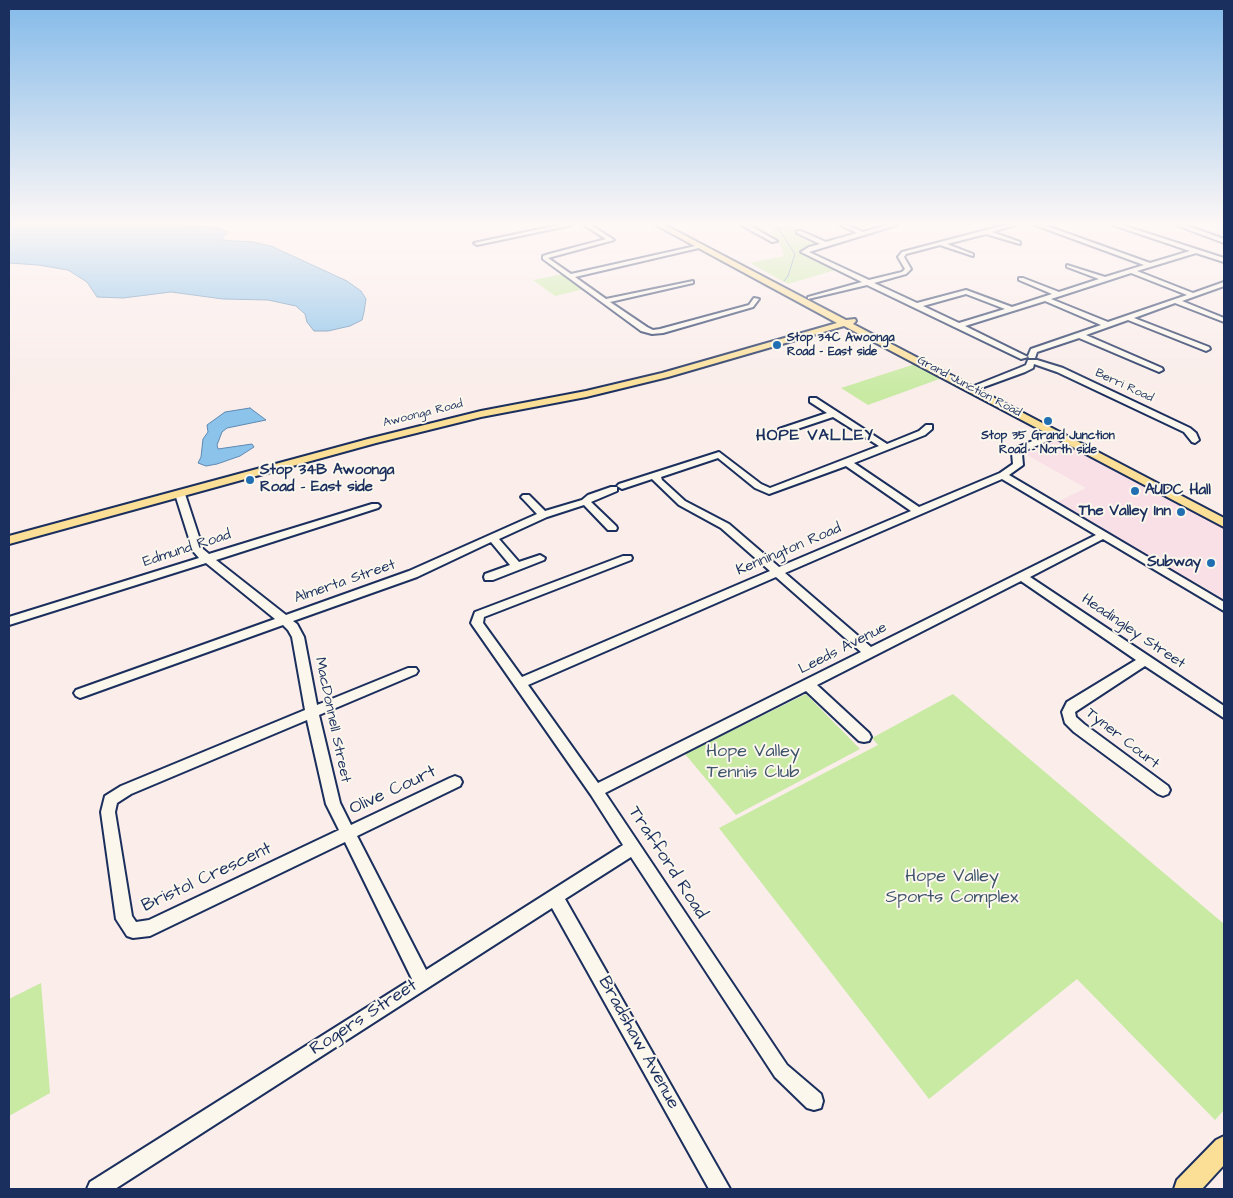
<!DOCTYPE html>
<html>
<head>
<meta charset="utf-8">
<style>
  body { margin:0 }
  #map { position:relative; width:1233px; height:1198px; overflow:hidden; background:#faedea; font-family:"Architects Daughter",sans-serif }
  canvas { display:block }
  .frame { position:absolute; inset:0; border:10px solid #1b2f5e; pointer-events:none }
</style>
</head>
<body>
<div id="map">
<canvas width="1233" height="1198"></canvas>
<div class="frame"></div>
</div>
<script>
const context = document.querySelector('canvas').getContext('2d');
context.lineJoin = 'round';
function paint(path, color) { context.fillStyle = color; context.fill(path, 'evenodd'); }
const shape = rows => new Path2D(rows.map(r => 'M' + r).join(''));
function strokePath(path, color, width, dash) { context.strokeStyle = color; context.lineWidth = width; context.lineCap = dash ? 'butt' : 'round'; context.setLineDash(dash || []); context.stroke(path); }
function drawText(font, color, halo, rows, align = 'center') {
  context.font = font + ' "Architects Daughter",sans-serif'; context.lineWidth = 4; context.setLineDash([]); context.textBaseline = 'middle'; context.strokeStyle = halo; context.fillStyle = color; for (const [text, x, y, turn = 0] of rows) {
    context.save(); context.translate(x, y); context.rotate((+turn || 0) * Math.PI / 180); context.textAlign = isNaN(turn) ? turn : align; if (halo) context.strokeText(text, 0, 0); context.fillText(text, 0, 0); context.restore();
  }
}
const built = shape([
  [1060,439,1224,527,1224,599,1057,502,1086,488,1025,454]
]);
const green = shape([
  [770,225,791,225,799,232,825,244,804,252,839,269,788,284,750,263,784,256,780,244,767,240,774,235],
  [563,274,585,289,555,296,533,280],
  [915,364,942,378,868,405,841,388],
  [806,694,860,749,736,815,685,754],
  [953,694,1224,924,1224,1110,1215,1120,1077,979,929,1099,719,828,878,745,872,738],
  [41,983,50,1093,9,1116,9,999]
]);
const water = shape([
  [9,225,186,225,218,228,227,232,221,240,253,242,271,246,347,281,361,291,366,299,364,312,362,320,350,326,328,331,314,331,307,322,305,314,296,306,268,300,223,299,171,292,123,298,97,297,87,282,68,270,38,265,9,263,9,225],
  [250,408,266,420,227,428,222,432,217,445,218,449,252,444,254,447,240,456,217,464,206,466,198,463,201,457,203,439,208,432,207,425,225,412,250,408]
]);
const stream = shape([
  [776,225,795,254,788,276,784,281]
]);
const minor = shape([
  [559,225,572,225,477,245,474,243,559,225],
  [584,225,591,225,614,240,548,258,571,274,700,245,703,247,575,277,606,299,693,281,693,283,610,302,647,327,653,330,660,329,749,305,754,298,759,299,753,307,663,333,652,334,641,331,543,259,543,256,549,254,606,239,584,225],
  [741,225,749,225,777,241,772,242,741,225],
  [840,225,848,225,863,232,887,225,897,225,809,252,869,280,902,272,905,269,898,257,902,252,1005,225,1015,225,992,232,1020,242,1020,244,986,234,947,244,973,254,973,256,940,245,906,254,904,257,911,269,906,274,874,283,917,303,966,290,1012,307,1052,294,1019,280,1019,278,1023,278,1059,292,1099,279,1067,267,1067,265,1105,277,1144,265,1035,225,1044,225,1150,263,1190,251,1113,225,1122,225,1224,258,1224,262,1196,253,1137,271,1193,293,1224,282,1224,286,1182,301,1224,318,1224,322,1175,303,1134,318,1209,347,1210,349,1206,351,1128,320,1086,335,1162,368,1163,370,1159,372,1079,338,1037,352,1035,358,1029,358,1028,356,1031,349,1101,325,1045,301,965,326,1028,357,1021,359,867,285,808,299,808,297,862,282,801,252,809,247,820,244,797,233,797,231,801,231,826,242,857,233,840,225],
  [1131,273,1187,295,1108,322,1051,299,1131,273],
  [966,294,1005,309,959,323,923,306,966,294],
  [1176,225,1185,225,1224,239,1224,243,1176,225],
  [1028,360,1037,360,1063,368,1190,428,1196,433,1199,440,1195,443,1192,442,1184,432,1057,372,1034,364,1033,368,1025,372,981,388,974,386,1019,368,1026,365,1028,360],
  [810,398,816,398,887,444,919,431,926,425,932,425,932,429,925,435,854,463,919,507,1000,473,1013,464,1012,453,1018,447,1054,432,1060,432,1060,436,1024,451,1022,454,1023,465,1009,475,1224,602,1224,611,1103,539,1030,577,1224,706,1224,718,1145,666,1075,712,1076,717,1084,724,1168,786,1170,790,1168,794,1163,796,1158,794,1074,732,1065,723,1062,712,1067,702,1136,660,1021,581,817,685,869,733,871,737,869,741,864,742,859,741,806,691,605,793,787,1065,821,1094,823,1101,821,1108,814,1110,807,1108,775,1077,631,857,565,899,730,1189,709,1189,552,908,115,1189,87,1189,90,1182,412,979,345,842,150,936,133,938,127,936,116,919,101,812,105,796,121,786,305,710,292,637,288,630,283,625,80,698,76,696,74,693,76,690,275,619,206,563,9,625,9,617,199,558,193,551,175,494,180,491,185,494,203,549,209,554,372,504,378,504,380,506,378,508,216,560,286,615,409,571,537,514,523,499,521,497,523,495,529,495,545,511,582,500,588,495,611,487,617,487,617,491,591,502,616,526,617,528,616,530,608,530,584,505,547,517,499,539,519,562,540,555,545,558,544,560,493,580,485,580,484,577,485,574,510,565,491,542,417,577,293,621,297,624,304,637,317,705,408,668,416,668,418,671,416,674,319,715,340,803,351,825,450,778,455,776,460,778,462,782,460,786,357,836,426,970,623,845,591,795,473,626,471,623,475,612,623,556,631,556,632,558,631,560,484,617,483,623,522,677,770,571,721,528,679,505,652,479,622,489,617,486,619,484,719,452,761,484,770,488,879,446,833,417,785,433,779,433,779,429,827,413,810,402,810,398],
  [718,458,755,488,769,494,846,466,911,511,779,567,729,524,685,501,662,480,661,477,718,458],
  [1002,479,1096,535,871,647,785,573,1002,479],
  [776,577,861,652,598,783,528,685,776,577],
  [307,720,326,804,339,830,149,920,136,922,132,916,115,812,117,803,131,794,307,720]
]);
const major = shape([
  [656,225,665,225,846,320,855,319,856,321,853,324,1224,518,1224,527,844,326,668,377,586,397,481,417,376,443,9,544,9,536,368,439,481,411,586,391,662,373,837,323,656,225],
  [1224,1136,1224,1165,1202,1189,1174,1189,1177,1180,1216,1140,1224,1136]
]);
const markers = [
  [777,345,5,"#1f6fb2"],
  [1048,421,5,"#1f6fb2"],
  [250,480,5,"#1f6fb2"],
  [1135,491,5,"#1f6fb2"],
  [1181,512,5,"#1f6fb2"],
  [1211,563,5,"#1f6fb2"]
];
const farPoinames = [
  ["Stop 34C Awoonga",787,338],
  ["Road - East side",787,352],
  ["Stop 35 Grand Junction",1048,436,"center"],
  ["Road - North side",1048,450,"center"]
];
const farStreetnames = [
  ["Berri Road",1124,386,25],
  ["Grand Junction Road",969,387,28],
  ["Awoonga Road",423,414,-14]
];
const poiNames = [
  ["Stop 34B Awoonga",260,471],
  ["Road - East side",260,488],
  ["AUDC Hall",1145,491],
  ["The Valley Inn",1171,512,"right"],
  ["Subway",1201,563,"right"]
];
const streetNames = [
  ["Edmund Road",187,549,-18],
  ["Kennington Road",789,550,-23],
  ["Almerta Street",345,582,-19],
  ["Headingley Street",1133,632,34],
  ["Leeds Avenue",843,649,-27],
  ["MacDonnell Street",332,720,78],
  ["Tyner Court",1122,739,38]
];
const farDistrictnames = [
  ["HOPE VALLEY",815,437]
];
const nearParknames = [
  ["Hope Valley",753,752],
  ["Tennis Club",753,773],
  ["Hope Valley",952,877],
  ["Sports Complex",952,898]
];
const nearStreetnames = [
  ["Olive Court",393,791,-25],
  ["Trafford Road",667,863,57],
  ["Bristol Crescent",207,878,-25],
  ["Rogers Street",364,1018,-33],
  ["Bradshaw Avenue",638,1043,61]
];
paint(built, '#f9e0e7');
paint(green, '#c8eaa3');
paint(water, '#8bc3ea');
strokePath(water, '#5e88b2', 1);
strokePath(stream, '#5e88b2', 1);
strokePath(minor, '#1b2f5e', 4);
strokePath(major, '#1b2f5e', 4);
paint(minor, '#fbf7ec');
paint(major, '#fbdf96');
const sky = context.createLinearGradient(0, 0, 0, 393);
sky.addColorStop(0, '#83bae9');
sky.addColorStop(0.57, '#fdf7f6');
sky.addColorStop(1, '#fdf7f600');
context.fillStyle = sky;
context.fillRect(0, 0, 1233, 393);
for (const [x, y, r, color] of markers) { const dot = new Path2D(); dot.arc(x, y, r, 0, 2 * Math.PI); context.fillStyle = color; context.fill(dot); strokePath(dot, '#fbf7ec', 2); }
drawText('bold 12px', '#1b2f5e', '#fbf7ec', farPoinames, 'left');
drawText('12px', '#1b2f5e', '#fbf7ec', farStreetnames);
drawText('bold 15px', '#1b2f5e', '#fbf7ec', poiNames, 'left');
drawText('15px', '#1b2f5e', '#fbf7ec', streetNames);
context.letterSpacing = '1px';
drawText('bold 16px', '#1b2f5e', '#fbf7ec', farDistrictnames);
context.letterSpacing = '0px';
drawText('18px', '#3e546c', '#fbf7ec', nearParknames);
drawText('18px', '#1b2f5e', '#fbf7ec', nearStreetnames);
</script>
</body>
</html>
